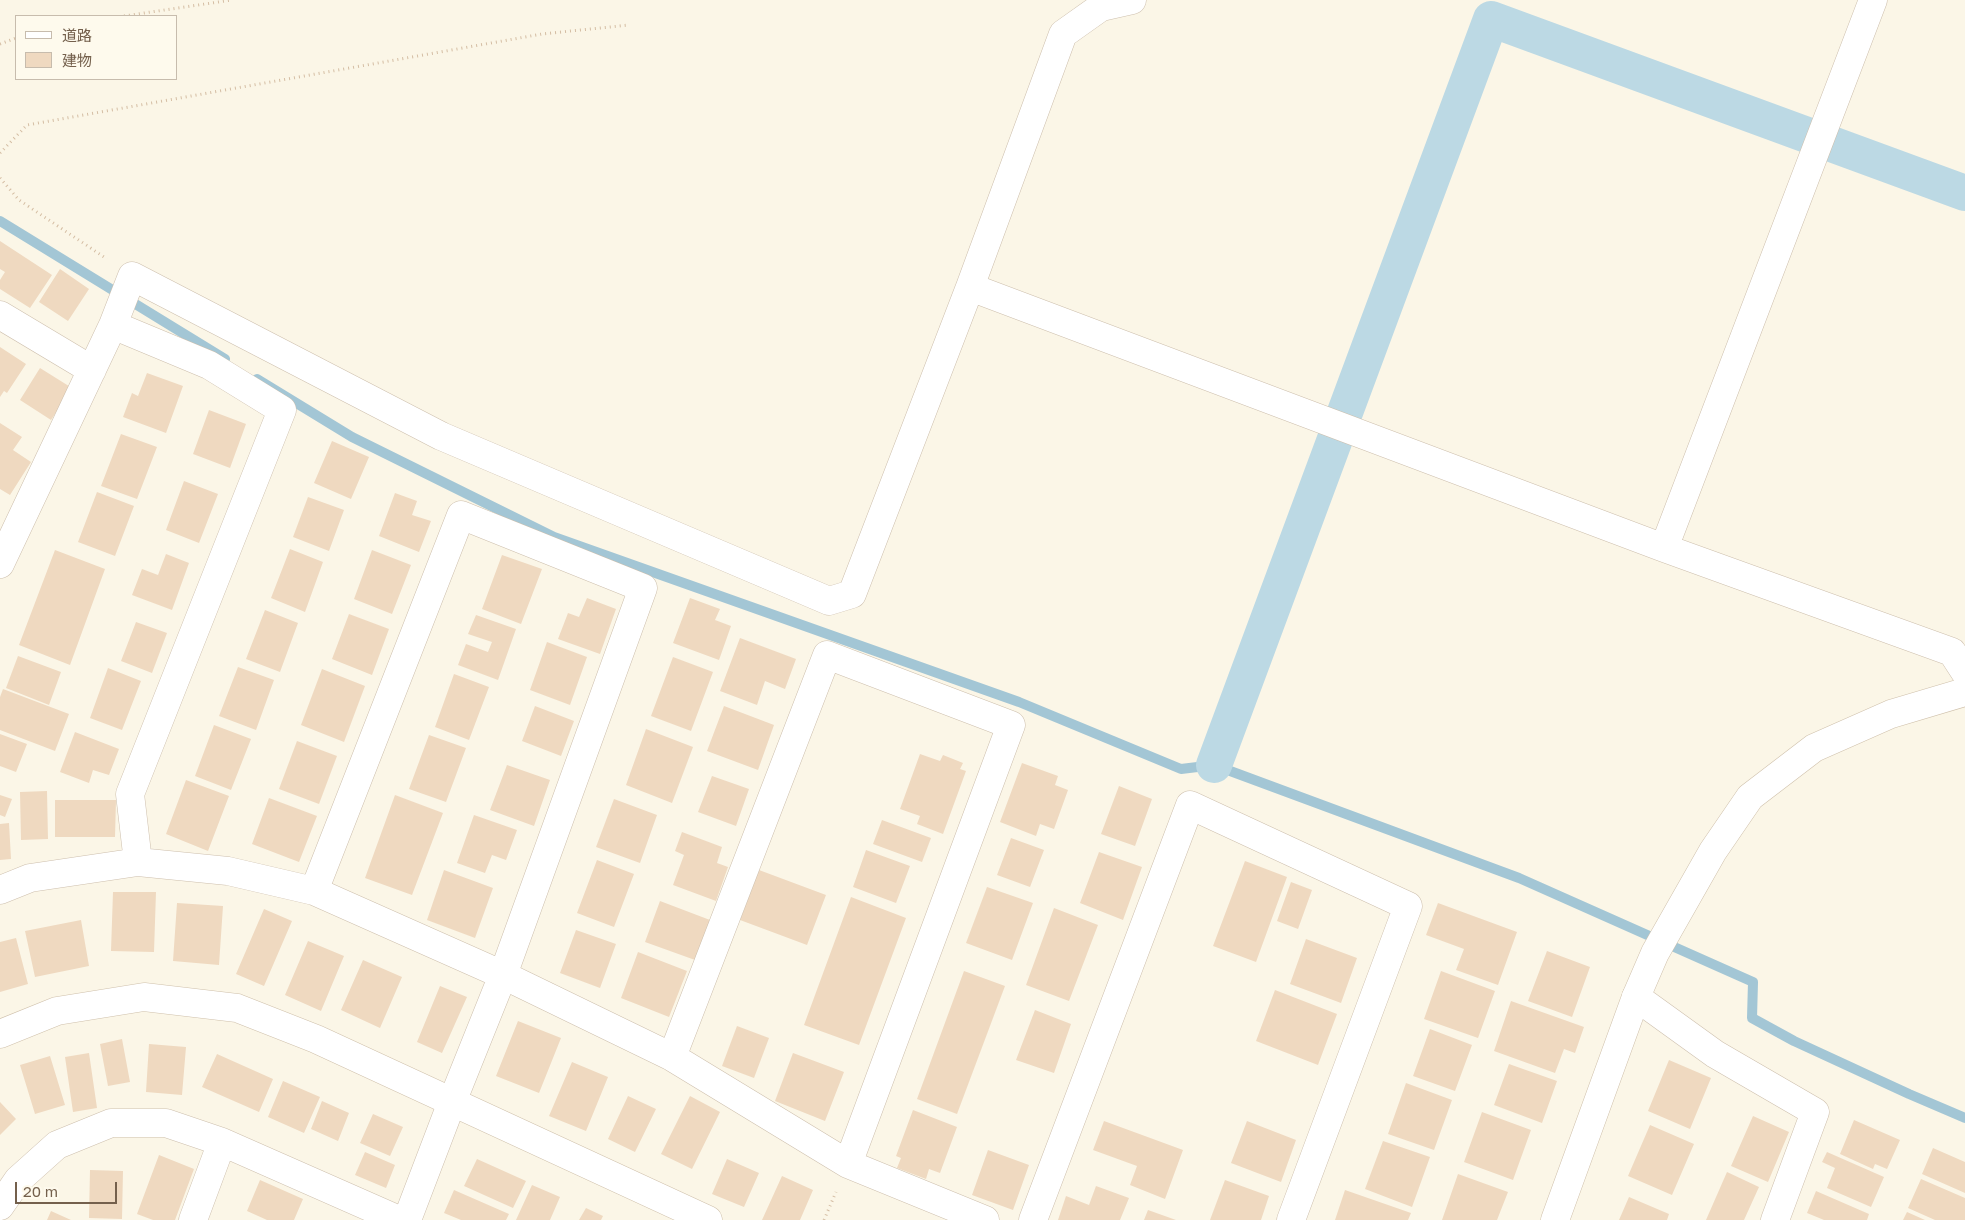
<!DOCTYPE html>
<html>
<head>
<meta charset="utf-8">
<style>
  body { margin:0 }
  #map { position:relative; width:1965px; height:1220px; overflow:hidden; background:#fbf6e7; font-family:"Golos Text","Noto Sans JP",sans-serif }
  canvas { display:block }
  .legend { position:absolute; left:15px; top:15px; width:162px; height:65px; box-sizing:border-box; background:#fefaed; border:1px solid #c7bcad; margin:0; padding:6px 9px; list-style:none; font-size:15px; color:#74604c }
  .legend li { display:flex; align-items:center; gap:10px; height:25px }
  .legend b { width:25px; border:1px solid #c7bcad }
  .scale { position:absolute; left:15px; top:1182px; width:102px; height:22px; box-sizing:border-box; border:2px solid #74604c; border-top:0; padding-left:6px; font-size:15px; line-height:18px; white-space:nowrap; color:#74604c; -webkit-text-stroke:4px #fefaed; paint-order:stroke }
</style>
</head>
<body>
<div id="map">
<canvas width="1965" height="1220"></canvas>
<ul class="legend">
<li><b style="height:6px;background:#fff"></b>道路</li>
<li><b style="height:14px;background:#efd9c0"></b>建物</li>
</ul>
<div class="scale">20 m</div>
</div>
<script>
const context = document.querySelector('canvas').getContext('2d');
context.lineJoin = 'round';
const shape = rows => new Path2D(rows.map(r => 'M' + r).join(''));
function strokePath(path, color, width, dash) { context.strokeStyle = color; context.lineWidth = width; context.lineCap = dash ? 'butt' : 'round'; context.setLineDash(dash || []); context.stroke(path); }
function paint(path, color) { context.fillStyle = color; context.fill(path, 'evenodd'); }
const stream = shape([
  [0,221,225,359],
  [257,379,352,437,554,537,1019,702,1181,769,1214,765,1519,878,1753,982,1752,1018,1794,1041,1909,1094,1965,1118]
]);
const canal = shape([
  [1214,765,1491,19,1965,193]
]);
const building = shape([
  [0,241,52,275,30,308,0,289,0,280,5,272,0,269],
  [60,269,89,289,68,321,39,302],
  [0,347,26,364,7,393,4,391,0,397],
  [40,368,72,388,51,420,20,400],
  [147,373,183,386,166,433,123,417,132,393,138,396],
  [209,410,246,424,230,468,193,454],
  [0,423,22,437,13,450,31,462,10,495,0,489],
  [121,434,157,447,137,499,101,486],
  [332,441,369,457,351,499,314,483],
  [184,481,218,494,199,543,166,530],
  [97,492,134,506,115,556,78,542],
  [395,493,417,501,412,515,431,521,419,552,379,536],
  [308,497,344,510,329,551,293,537],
  [290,549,323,562,305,612,271,598],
  [55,550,105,569,70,665,19,645],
  [372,550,411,565,392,614,354,599],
  [166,554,189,563,172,610,132,595,142,569,158,575],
  [502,555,542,569,521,624,482,609],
  [587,598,616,609,600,654,558,639,568,613,579,617],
  [690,598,720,609,715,620,731,626,719,660,673,643],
  [265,610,298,623,280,672,246,659],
  [349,614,389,629,372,675,332,659],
  [476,615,516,629,498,680,458,665,466,644,488,652,492,642,468,634],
  [136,622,167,633,152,673,121,661],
  [740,638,796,659,785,689,765,681,757,705,720,691],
  [547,642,587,657,570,705,530,690],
  [18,656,61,672,49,705,6,688],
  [673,657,713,672,691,731,651,716],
  [238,667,274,680,256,730,219,716],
  [108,668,141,681,122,730,90,718],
  [322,669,365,686,344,742,301,725],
  [454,674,489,687,469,740,435,727],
  [3,689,69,714,55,751,0,730,0,697],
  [535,706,574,721,561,756,522,741],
  [724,706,774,725,758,770,707,751],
  [214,725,251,739,231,790,195,776],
  [646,729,693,747,672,803,626,785],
  [75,732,119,749,109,775,93,770,89,783,60,772],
  [0,734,27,744,16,772,0,766],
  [429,735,466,748,446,802,409,789],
  [297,741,337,756,319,804,279,789],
  [920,754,940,761,943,755,963,763,960,769,966,771,943,834,917,824,920,816,900,809],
  [1022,763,1058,776,1055,785,1068,790,1054,829,1040,824,1036,836,1000,822],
  [507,765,550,780,534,826,490,810],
  [712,776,749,789,736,826,698,812],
  [186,780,229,796,208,851,166,834],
  [1119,786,1152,799,1135,846,1101,834],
  [47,791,48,839,21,840,20,792],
  [0,795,12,799,5,817,0,815],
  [395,795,443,813,412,895,365,878],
  [269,798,317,816,299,862,252,844],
  [614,799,657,815,640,863,596,847],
  [55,800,116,800,115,837,55,837],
  [474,815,517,830,506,860,492,855,485,873,457,863],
  [882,820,931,838,922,862,873,844],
  [9,823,11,859,0,860,0,824],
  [682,832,722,847,717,863,728,867,716,901,673,885,684,855,675,851],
  [1011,838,1044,850,1030,887,997,875],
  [866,850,910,866,896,903,853,887],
  [1099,852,1142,867,1123,920,1080,903],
  [597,860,634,874,614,927,577,913],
  [1245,861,1287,877,1256,962,1213,946],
  [444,870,493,888,475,938,427,920],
  [759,870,826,895,807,945,740,920],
  [1291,882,1312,890,1298,929,1277,921],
  [987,887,1033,903,1012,960,966,943],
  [113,892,156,892,154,952,111,951],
  [851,897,906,918,859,1045,804,1025],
  [660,901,710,920,695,960,645,942],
  [177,903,223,906,219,965,173,961],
  [1438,903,1517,932,1498,985,1456,970,1464,949,1426,935],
  [1054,908,1098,925,1069,1001,1026,985],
  [264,909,292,921,264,986,236,974],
  [81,920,89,966,35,977,25,931],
  [576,930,616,944,600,988,560,973],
  [16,938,28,984,0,992,0,942],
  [1306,939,1357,958,1341,1003,1290,984],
  [308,941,344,956,321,1011,285,995],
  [1547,951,1590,967,1572,1017,1528,1001],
  [638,952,687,971,669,1017,621,998],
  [363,960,402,977,380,1028,341,1010],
  [964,971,1005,986,957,1114,917,1099],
  [1441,971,1495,991,1478,1038,1424,1019],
  [440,986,467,997,442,1053,417,1042],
  [1275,990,1337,1014,1318,1065,1256,1041],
  [1511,1001,1584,1027,1575,1053,1564,1049,1555,1073,1494,1051],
  [1035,1010,1071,1024,1054,1073,1016,1060],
  [518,1021,561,1038,539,1093,496,1076],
  [737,1026,769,1038,754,1078,722,1066],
  [1430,1029,1472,1045,1455,1091,1413,1076],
  [122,1039,130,1082,108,1086,100,1044],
  [149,1044,186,1047,182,1095,146,1092],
  [89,1053,97,1108,73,1112,65,1057],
  [793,1053,844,1072,825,1121,775,1101],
  [217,1054,273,1079,259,1112,202,1087],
  [50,1056,65,1105,35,1114,20,1065],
  [1669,1060,1711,1078,1690,1129,1648,1111],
  [572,1062,608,1077,586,1131,549,1116],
  [1509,1064,1557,1081,1542,1123,1494,1105],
  [283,1081,320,1097,304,1133,268,1117],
  [1406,1083,1452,1100,1434,1150,1388,1134],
  [628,1096,656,1109,635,1152,608,1139],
  [690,1096,720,1112,692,1169,661,1154],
  [322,1101,349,1113,338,1141,311,1129],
  [0,1102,16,1119,0,1135],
  [913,1110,957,1127,940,1173,929,1169,926,1179,897,1168,901,1158,896,1156],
  [1482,1112,1531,1130,1513,1180,1464,1162],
  [373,1114,403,1127,390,1156,360,1143],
  [1753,1116,1789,1132,1768,1182,1731,1166],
  [1854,1120,1900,1140,1887,1169,1875,1164,1873,1169,1840,1154],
  [1104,1121,1183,1150,1165,1199,1130,1185,1137,1166,1093,1150],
  [1247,1121,1296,1140,1281,1182,1231,1163],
  [1650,1125,1694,1144,1672,1195,1628,1176],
  [1383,1141,1430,1157,1412,1207,1365,1189],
  [1933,1148,1965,1162,1965,1193,1922,1174],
  [988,1150,1029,1165,1013,1210,972,1195],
  [365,1152,395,1165,386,1188,355,1175],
  [1827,1152,1884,1177,1871,1207,1827,1188,1835,1168,1822,1162],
  [159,1155,194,1169,175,1220,153,1220,137,1214],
  [477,1159,526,1181,513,1208,464,1186],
  [727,1159,759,1173,744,1207,712,1194],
  [90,1170,123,1171,122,1219,89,1218],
  [1727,1172,1759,1187,1744,1220,1706,1220],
  [1458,1174,1508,1192,1497,1220,1442,1220],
  [782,1176,813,1190,800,1220,762,1220],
  [1921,1179,1965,1198,1965,1220,1935,1220,1908,1208],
  [260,1180,303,1199,294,1220,267,1220,247,1211],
  [1225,1180,1269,1196,1261,1220,1210,1220],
  [532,1185,560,1197,550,1220,516,1220],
  [1096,1186,1129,1198,1120,1220,1058,1220,1066,1196,1089,1205],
  [454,1190,509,1214,506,1220,461,1220,444,1213],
  [1345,1190,1411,1213,1408,1220,1335,1220],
  [1816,1191,1869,1214,1867,1220,1824,1220,1807,1213],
  [1629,1197,1669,1214,1667,1220,1619,1220],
  [586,1208,603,1216,601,1220,579,1220],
  [1148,1210,1176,1220,1144,1220],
  [51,1211,71,1220,47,1220],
  [1907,1212,1925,1220,1903,1220]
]);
const path = shape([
  [124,16,232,0],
  [0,44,16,38],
  [0,153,27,125,542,34,629,25],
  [0,178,19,200,107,259],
  [824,1220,836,1192]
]);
const street = shape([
  [1132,0,1101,7,1063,34,970,287,1664,548,1952,652,1965,672],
  [0,315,92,370],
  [113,325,132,276,441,436,829,601,852,594,970,287],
  [1664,548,1873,0],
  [0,564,113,325,209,365,282,410,130,794,138,862],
  [0,890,30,878,138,862,228,871,314,891,503,975,672,1057,848,1164,985,1220],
  [314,891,461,515,643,588,503,975,452,1102,407,1220],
  [1636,997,1715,1054,1815,1112,1775,1220],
  [672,1057,827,655,1011,725,848,1164],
  [0,1206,18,1180,57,1145,111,1123,166,1123,222,1142,399,1220],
  [193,1220,222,1142],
  [1033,1220,1190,805,1408,906,1291,1220]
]);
const secondary = shape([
  [0,1034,57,1011,144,997,237,1008,316,1039,708,1220],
  [1555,1220,1636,997,1655,953,1713,851,1750,797,1814,748,1891,714,1965,692]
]);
strokePath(stream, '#a3c6d5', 10);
strokePath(canal, '#bcd9e4', 36);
paint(building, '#efd9c0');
strokePath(street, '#cdbfad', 29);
strokePath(secondary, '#cfc0ab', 29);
strokePath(path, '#d4bda3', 3, [1, 4]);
strokePath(street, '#fff', 28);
strokePath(secondary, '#fff', 28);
</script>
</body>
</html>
